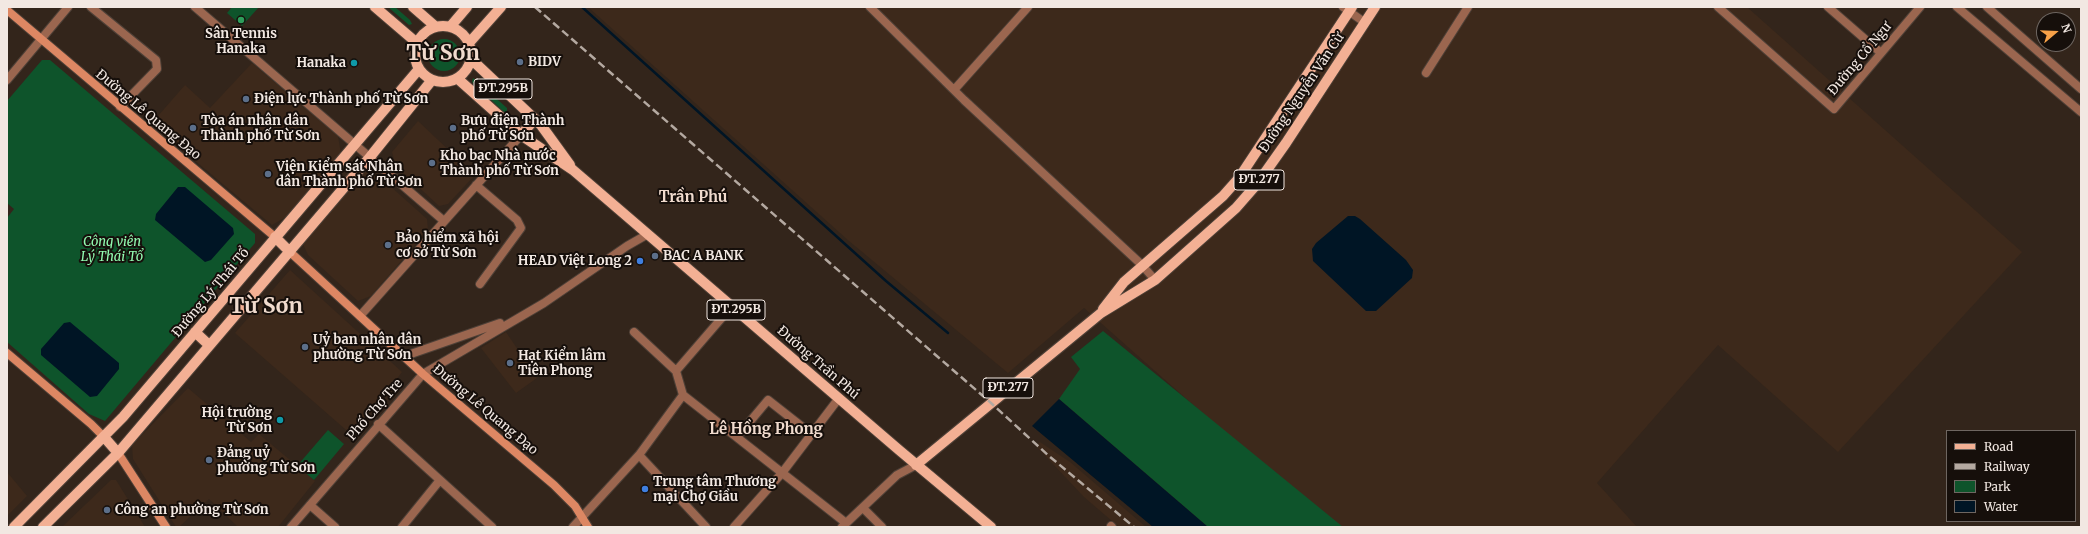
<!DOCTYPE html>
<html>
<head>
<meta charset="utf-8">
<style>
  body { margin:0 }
  #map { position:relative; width:2088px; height:534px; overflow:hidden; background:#33251b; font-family:Merriweather,serif }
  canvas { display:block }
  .frame { position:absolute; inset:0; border:8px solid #f2e8e2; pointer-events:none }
  .legend { position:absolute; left:1946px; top:430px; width:130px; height:92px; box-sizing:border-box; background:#160f0b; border:1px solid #6e6661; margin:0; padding:5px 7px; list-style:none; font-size:12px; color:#f2e8e2 }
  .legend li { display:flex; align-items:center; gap:8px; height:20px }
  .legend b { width:20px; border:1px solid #6e6661 }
  .north { position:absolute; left:2036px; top:12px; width:40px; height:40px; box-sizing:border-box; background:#160f0b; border:1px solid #6e6661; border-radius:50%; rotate:71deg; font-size:11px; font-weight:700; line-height:16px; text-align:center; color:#f2e8e2 }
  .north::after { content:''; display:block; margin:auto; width:14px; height:18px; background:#f7a148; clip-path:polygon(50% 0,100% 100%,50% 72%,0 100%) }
</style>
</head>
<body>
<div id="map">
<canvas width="2088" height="534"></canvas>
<div class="frame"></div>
<ul class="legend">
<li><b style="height:5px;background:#f3b094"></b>Road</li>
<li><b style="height:5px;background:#b4a9a1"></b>Railway</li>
<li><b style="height:11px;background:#0e542b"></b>Park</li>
<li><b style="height:11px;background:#001525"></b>Water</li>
</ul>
<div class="north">N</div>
</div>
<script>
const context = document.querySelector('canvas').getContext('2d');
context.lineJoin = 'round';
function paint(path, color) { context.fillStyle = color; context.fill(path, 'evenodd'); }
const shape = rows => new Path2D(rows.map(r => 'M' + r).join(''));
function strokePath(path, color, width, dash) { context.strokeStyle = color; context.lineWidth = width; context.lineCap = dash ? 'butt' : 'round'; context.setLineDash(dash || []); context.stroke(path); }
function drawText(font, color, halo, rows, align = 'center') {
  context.font = font + ' Merriweather,serif'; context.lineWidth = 4; context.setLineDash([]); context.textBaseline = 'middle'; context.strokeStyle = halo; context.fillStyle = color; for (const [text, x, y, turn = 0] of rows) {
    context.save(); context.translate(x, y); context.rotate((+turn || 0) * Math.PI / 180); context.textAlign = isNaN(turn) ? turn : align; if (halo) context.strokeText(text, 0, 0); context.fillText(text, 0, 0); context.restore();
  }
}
const built = shape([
  [588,7,1747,7,2022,252,1838,452,1718,345,1597,483,1637,527,1331,527,1084,308,1008,373,849,241],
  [252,63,338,136,341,154,286,217,272,225,151,124,185,85,210,108],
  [418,121,475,175,448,204,439,206,396,166,392,152],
  [371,169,427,219,428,230,371,296,358,301,308,255,302,242,363,170],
  [290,270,402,372,353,436,235,333],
  [506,332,537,378,516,393,481,348],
  [188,388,251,442,259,434,315,481,278,527,238,527,209,499,179,527,176,527,133,459,132,445],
  [1040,442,1070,462,1146,527,1119,527,1084,497,1036,446],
  [7,472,27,496,7,516],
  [111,480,116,480,145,527,62,527]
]);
const green = shape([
  [232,7,259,7,242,26,227,13],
  [388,7,395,7,410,20,412,24,409,25],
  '428 55a16 16 0 1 1 32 0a16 16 0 1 1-32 0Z',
  [42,60,50,60,255,234,255,243,105,421,89,414,7,342,7,218,14,209,7,203,7,101],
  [473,78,507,108,507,112,504,112,472,82],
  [1103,331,1343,527,1208,527,1059,399,1080,369,1071,357],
  [328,430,344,444,314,480,297,466]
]);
const water = shape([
  [178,187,185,187,233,228,234,234,211,260,205,262,155,220,156,214],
  [1348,216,1355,216,1360,219,1406,260,1413,270,1412,278,1376,311,1366,311,1313,261,1312,249,1316,243],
  [70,322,119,363,119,369,97,396,90,397,41,355,41,349,64,323],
  [1059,399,1208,527,1153,527,1032,426]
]);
const stream = shape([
  [582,7,886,281,948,333]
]);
const minor = shape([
  [91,7,156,60,157,69,120,107],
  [195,7,444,221],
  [870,7,964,100,1142,265,1155,280],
  [1343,7,1364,22],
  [1718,7,1834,109,1920,7],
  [1828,7,1881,53],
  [1426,73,1468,7],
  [954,90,1028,7],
  [476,185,517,220,521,228,480,284],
  [360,316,521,135],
  [634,332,676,371,683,395],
  [405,356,500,323],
  [676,371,732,306],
  [683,395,846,523],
  [378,424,492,527],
  [737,437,768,400,810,433],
  [639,455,683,395],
  [310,505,335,527],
  [863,508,882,527],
  [1111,526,1112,527],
  [291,527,423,374,544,303,627,246,648,234],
  [402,527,440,480],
  [573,527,639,455,706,527],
  [734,527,782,473,839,398],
  [842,527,897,475,916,465]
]);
const tertiary = shape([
  [1957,7,2081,112],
  [1987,7,2081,89],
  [7,80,68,7]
]);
const secondary = shape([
  [7,10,275,237],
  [290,252,423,374,554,485,575,506,588,527],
  [7,353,91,424,104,437],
  [118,453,166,527]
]);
const primary = shape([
  [375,7,417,43],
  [413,7,436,27],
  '415 54a28 28 0 1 1 56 0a28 28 0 1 1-56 0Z',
  [450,27,467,7],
  [469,43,501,7],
  [471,59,541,125,570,165],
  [458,79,521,135,573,170,899,450,991,527],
  [521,135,535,119],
  [275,237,290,252],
  [1103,309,1124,282,1223,196,1239,178,1352,7],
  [195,332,209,345],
  [104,437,118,453],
  [916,465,1101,313,1155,280,1236,208,1257,184,1286,143,1375,7],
  [14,527,123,417,419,69],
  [43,527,118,453,370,157,432,80]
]);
const rail = shape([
  [535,7,991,403,1049,456,1134,527]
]);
const markers = [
  [241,20,4,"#2e9e5b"],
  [520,62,4,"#5c6f8a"],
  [354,63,4,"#0f9aa8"],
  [246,99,4,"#5c6f8a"],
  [193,128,4,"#5c6f8a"],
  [453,128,4,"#5c6f8a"],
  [432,163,4,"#5c6f8a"],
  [268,174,4,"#5c6f8a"],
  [388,245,4,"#5c6f8a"],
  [655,256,4,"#5c6f8a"],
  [640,261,4,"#3f7fe0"],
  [305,347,4,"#5c6f8a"],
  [510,363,4,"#5c6f8a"],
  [280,420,4,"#0f9aa8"],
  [209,460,4,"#5c6f8a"],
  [645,489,4,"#3f7fe0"],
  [107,510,4,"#5c6f8a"]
];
const shields = [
  [503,89,58],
  [1259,180,50],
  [736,310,58],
  [1008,388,50]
];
const shieldNames = [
  ["ĐT.295B",503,89],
  ["ĐT.277",1259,180],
  ["ĐT.295B",736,310],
  ["ĐT.277",1008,388]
];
const poiNames = [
  ["Sân Tennis",241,34,"center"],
  ["Hanaka",241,49,"center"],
  ["BIDV",528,62],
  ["Hanaka",346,63,"right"],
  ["Điện lực Thành phố Từ Sơn",254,99],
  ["Tòa án nhân dân",201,121],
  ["Thành phố Từ Sơn",201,136],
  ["Bưu điện Thành",461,121],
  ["phố Từ Sơn",461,136],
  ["Kho bạc Nhà nước",440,156],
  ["Thành phố Từ Sơn",440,171],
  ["Viện Kiểm sát Nhân",276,167],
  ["dân Thành phố Từ Sơn",276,182],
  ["Bảo hiểm xã hội",396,238],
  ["cơ sở Từ Sơn",396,253],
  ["BAC A BANK",663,256],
  ["HEAD Việt Long 2",632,261,"right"],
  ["Uỷ ban nhân dân",313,340],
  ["phường Từ Sơn",313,355],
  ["Hạt Kiểm lâm",518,356],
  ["Tiên Phong",518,371],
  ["Hội trường",272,413,"right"],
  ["Từ Sơn",272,428,"right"],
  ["Đảng uỷ",217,453],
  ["phường Từ Sơn",217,468],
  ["Trung tâm Thương",653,482],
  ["mại Chợ Giầu",653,497],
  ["Công an phường Từ Sơn",115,510]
];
const streetNames = [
  ["Đường Cổ Ngư",1860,59,-50],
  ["Đường Nguyễn Văn Cừ",1302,93,-56],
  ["Đường Lê Quang Đạo",148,115,40],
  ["Đường Lý Thái Tổ",211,293,-50],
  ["Đường Trần Phú",818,363,41],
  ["Phố Chợ Tre",375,410,-49],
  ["Đường Lê Quang Đạo",485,410,40]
];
const parkNames = [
  ["Công viên",112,242],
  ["Lý Thái Tổ",112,257]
];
const quarterNames = [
  ["Trần Phú",693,198],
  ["Lê Hồng Phong",766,430]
];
const townNames = [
  ["Từ Sơn",443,54],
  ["Từ Sơn",266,307]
];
paint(built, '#3d291b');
paint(green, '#0e542b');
paint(water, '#001525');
strokePath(stream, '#001525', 2.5);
strokePath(minor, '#4e4037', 10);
strokePath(tertiary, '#4e4037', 10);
strokePath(secondary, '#4e4037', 10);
strokePath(primary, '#4e4037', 12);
strokePath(minor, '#9b664f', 8);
strokePath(tertiary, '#9b664f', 8);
strokePath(secondary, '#dd8763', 8);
strokePath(primary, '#f3b094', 10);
strokePath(rail, '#b4a9a1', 2.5, [8, 4]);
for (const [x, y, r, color] of markers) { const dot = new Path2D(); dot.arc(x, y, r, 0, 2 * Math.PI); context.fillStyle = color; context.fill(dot); strokePath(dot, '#160f0b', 1.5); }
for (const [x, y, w] of shields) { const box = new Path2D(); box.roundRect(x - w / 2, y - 10, w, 20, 3); context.fillStyle = '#160f0b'; context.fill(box); strokePath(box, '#f2e8e2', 1); }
drawText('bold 12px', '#f2e8e2', null, shieldNames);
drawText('bold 13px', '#f2e8e2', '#160f0b', poiNames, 'left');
drawText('13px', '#f2e8e2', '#160f0b', streetNames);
drawText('italic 13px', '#91fab0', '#160f0b', parkNames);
drawText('bold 15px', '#f0dbce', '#160f0b', quarterNames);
drawText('bold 21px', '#f0dbce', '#160f0b', townNames);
</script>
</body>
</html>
